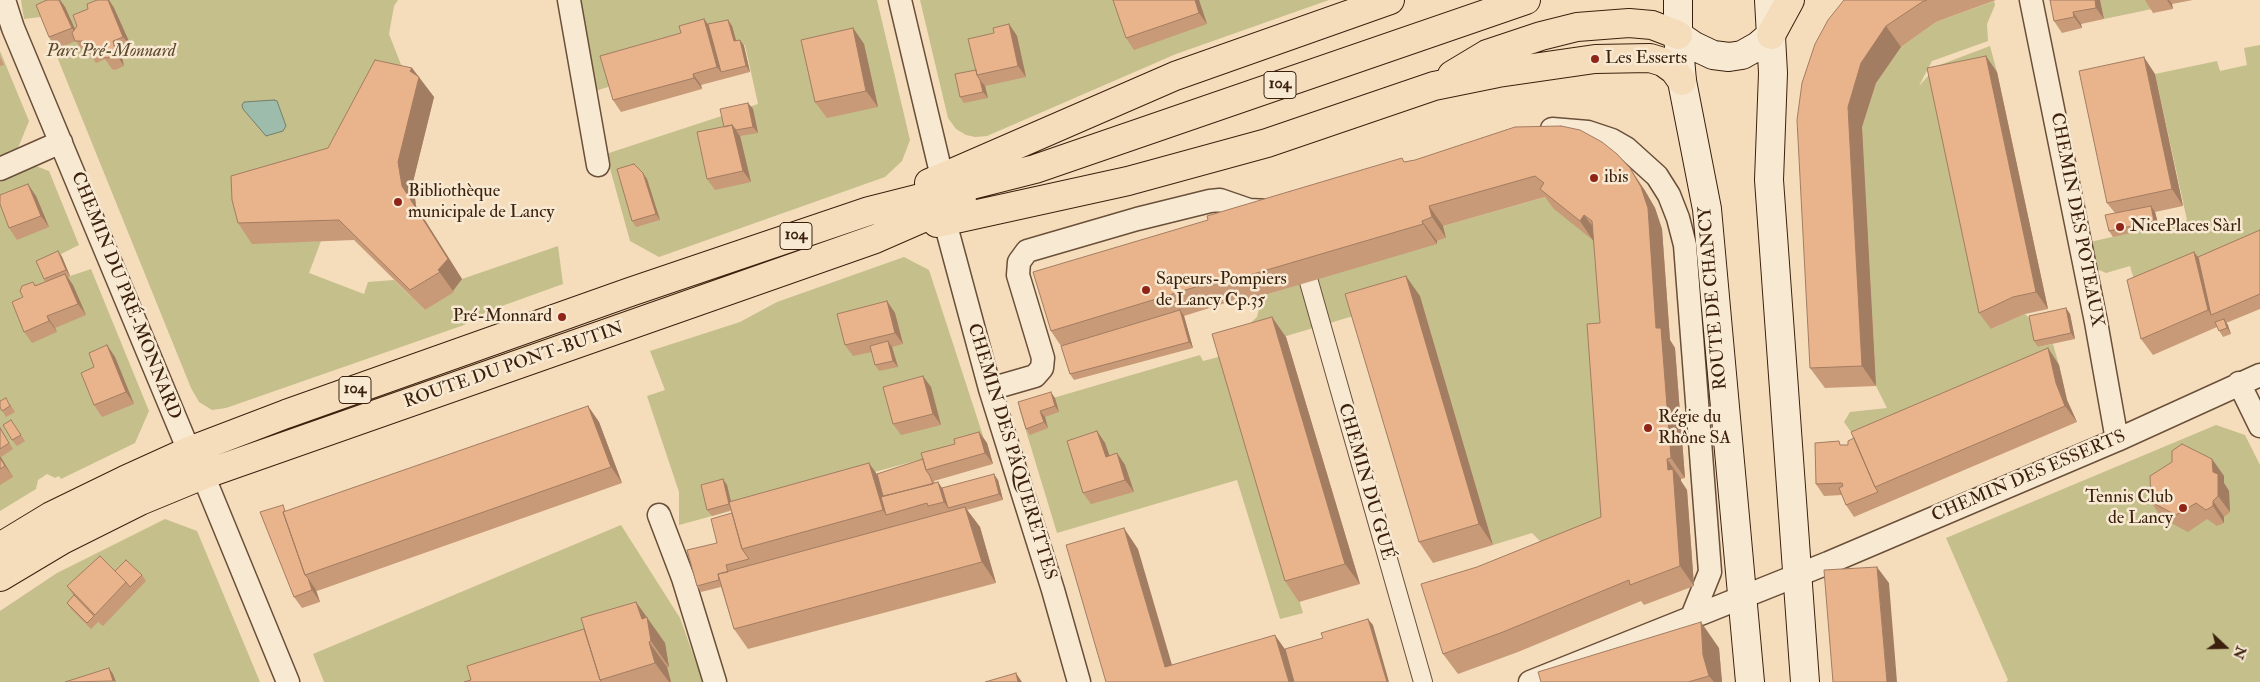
<!DOCTYPE html>
<html>
<head>
<meta charset="utf-8">
<style>
  body { margin:0 }
  #map { position:relative; width:2260px; height:682px; overflow:hidden; background:#f5ddbc; font-family:"IM FELL Double Pica",serif }
  canvas { display:block }
  .north { position:absolute; left:2200px; top:622px; width:50px; height:50px; -webkit-text-stroke:4px #f8e9d3; paint-order:stroke; rotate:111deg; font-size:14px; font-weight:700; line-height:20px; text-align:center; color:#3b200d }
  .north::after { content:''; display:block; margin:auto; width:18px; height:22px; background:#3b200d; clip-path:polygon(50% 0,100% 100%,50% 72%,0 100%) }
</style>
</head>
<body>
<div id="map">
<canvas width="2260" height="682"></canvas>
<div class="north">N</div>
</div>
<script>
const context = document.querySelector('canvas').getContext('2d');
context.lineJoin = 'round';
function paint(path, color) { context.fillStyle = color; context.fill(path, 'evenodd'); }
const shape = rows => new Path2D(rows.map(r => 'M' + r).join(''));
function strokePath(path, color, width, dash) { context.strokeStyle = color; context.lineWidth = width; context.lineCap = dash ? 'butt' : 'round'; context.setLineDash(dash || []); context.stroke(path); }
function drawText(font, color, halo, rows, align = 'center') {
  context.font = font + ' "IM FELL Double Pica",serif'; context.lineWidth = 5; context.setLineDash([]); context.textBaseline = 'middle'; context.strokeStyle = halo; context.fillStyle = color; for (const [text, x, y, turn = 0] of rows) {
    context.save(); context.translate(x, y); context.rotate((+turn || 0) * Math.PI / 180); context.textAlign = isNaN(turn) ? turn : align; if (halo) context.strokeText(text, 0, 0); context.fillText(text, 0, 0); context.restore();
  }
}
const green = shape([
  [21,0,398,0,394,6,389,34,409,85,252,243,321,241,309,273,364,294,368,282,394,280,425,310,453,291,462,279,558,246,563,284,488,311,464,325,226,408,212,410,199,402,191,388,41,17,24,19],
  [577,0,877,0,910,140,902,161,885,177,659,257,630,241,606,154,758,104,745,45,595,91],
  [920,0,1329,0,1176,54,987,136,975,137,966,135,956,129,948,118],
  [2100,0,2150,0,2152,9,2104,19],
  [1994,1,1995,5,1987,24,1988,41,1932,61,1919,86,1937,66,1990,46,1997,72,1991,329,2025,314,2033,322,2038,347,2053,344,2059,365,1863,449,1844,422,1850,412,1887,408,1876,386,1862,127,1876,83,1901,47,1936,22],
  [2260,45,2260,244,2139,296,2130,266,2106,273,2097,269,2090,242,2187,220,2155,74,2217,61,2220,71,2247,65,2244,48],
  [0,51,29,121,18,148,0,156],
  [36,166,49,171,79,245,61,254,70,276,91,269,149,411,135,443,61,479,59,476,55,478,47,474,38,480,36,489,0,511,0,182],
  [1549,196,1594,241,1615,537,1544,545,1532,533,1493,545,1420,296,1243,349,1238,335,1257,317,1262,296,1446,238,1443,226],
  [904,257,929,270,985,442,679,525,679,492,647,396,665,390,650,351,740,322,777,302],
  [1200,355,1203,361,1226,355,1303,613,1280,619,1237,480,1057,533,1019,408],
  [2216,425,2245,435,2260,465,2260,682,2006,682,2008,680,1946,538],
  [165,519,197,531,260,682,0,682,0,611,57,573],
  [621,525,680,618,703,682,324,682,313,654]
]);
const water = shape([
  [274,100,277,101,286,126,283,131,266,136,243,109,242,105,244,102,274,100]
]);
const pedestrian = shape([
  [1309,282,1423,682]
]);
const minor = shape([
  [4,0,13,28,189,451],
  [569,0,598,165],
  [900,0,942,177],
  [2031,0,2096,322,2117,440],
  [1552,129,1588,132,1612,140,1626,148,1657,176,1669,195,1678,218,1685,245,1710,572,1691,619],
  [0,169,61,142],
  [945,222,990,389,1053,590,1079,682],
  [2239,383,2260,426],
  [990,389,1035,376,1042,368,1043,358,1018,275,1019,262,1027,251,1137,219,1210,201,1220,200,1249,210,1269,211],
  [203,475,288,682],
  [659,515,683,578,715,682],
  [1530,682,1828,563,2117,440,2260,375]
]);
const secondary = shape([
  [1678,0,1678,35,1682,81,1707,209,1750,682],
  [1769,0,1773,73,1769,180,1805,682],
  [1678,35,1694,46,1713,55,1729,57,1742,55,1758,46,1771,35]
]);
const primary = shape([
  [1771,35,1790,0],
  [1452,75,1487,54,1541,36,1577,27,1629,23,1652,25,1678,35],
  [929,183,1175,76,1390,0],
  [937,223,1128,181,1267,143,1434,86,1498,73,1595,59,1650,58,1663,62,1674,70,1682,81],
  [0,547,51,516,125,480,189,451,286,414,630,292,869,211,1035,169,1526,0],
  [0,577,62,540,140,501,203,475,875,239,962,201]
]);
const wall = shape([
  [47,0,60,0,65,7,75,29,88,9,97,0,109,0,114,8,132,48,121,53,124,66,115,70,112,69,105,59,96,63,89,52,83,52,76,41,57,49,49,37],
  [1199,0,1207,24,1134,50,1126,38],
  [1844,0,1996,0,1936,22,1901,47,1876,83,1862,127,1876,386,1825,388,1810,368],
  [2050,0,2100,0,2104,19,2081,24,2082,28,2062,33,2054,21],
  [2145,0,2193,0,2172,4,2173,9,2153,13],
  [704,19,708,24,728,20,732,26,736,41,740,40,744,46,750,72,701,85,702,89,621,112,613,100],
  [1009,24,1017,36,1026,77,985,86,988,98,964,103,960,97,976,70,994,33],
  [853,28,864,44,878,107,827,118,815,102],
  [0,56,4,65,0,66],
  [412,68,434,97,413,182,416,206,462,279,453,291,454,292,425,310,354,240,252,244,238,223,328,148],
  [1997,72,2048,309,2025,314,1991,329,1979,313],
  [2155,74,2183,206,2155,212,2159,227,2113,237,2109,231,2115,213,2107,203],
  [748,103,753,109,758,133,740,136,751,182,715,190,707,179,724,127],
  [1402,158,1404,162,1415,160,1644,189,1655,208,1662,229,1670,340,1675,348,1685,478,1681,479,1681,481,1687,490,1694,586,1644,605,1641,601,1518,652,1458,674,1443,654,1477,567,1601,517,1600,323,1594,241,1554,209,1545,197,1443,226,1446,238,1437,241,1437,244,1241,302,1238,299,1184,316,1193,348,1074,380,1070,374,1061,346,1051,331,1208,220],
  [647,179,660,220,636,227,632,221],
  [36,196,49,227,17,240,9,228],
  [2260,230,2260,309,2226,323,2231,334,2223,337,2217,327,2153,355,2141,339,2194,252,2198,257],
  [62,257,70,276,68,277,73,285,86,315,55,328,57,332,32,343,24,332,33,282,35,285,45,282,44,279],
  [1420,296,1493,545,1433,563,1419,542],
  [887,301,895,313,903,344,892,347,898,367,879,371,875,365,872,352,853,356,845,345],
  [2066,308,2070,314,2075,339,2038,347,2034,341],
  [1286,337,1360,584,1299,602,1285,581],
  [107,345,115,357,134,404,102,417,94,405,94,367],
  [2048,348,2059,365,2067,400,2077,422,1854,517,1846,505,1842,495,1824,496,1816,484,1842,445,1848,445],
  [931,387,941,425,901,435,893,424],
  [1055,398,1059,412,1045,417,1048,428,1030,435,1026,429,1018,402],
  [10,404,15,412,6,417,0,407],
  [588,406,599,422,622,483,317,591,316,590,320,602,302,608,294,597,287,511],
  [11,420,25,441,17,446,12,440],
  [0,427,13,449,1,457,0,455],
  [1097,431,1105,443,1109,456,1117,453,1125,465,1134,492,1091,504,1083,493],
  [979,432,987,443,993,464,934,481,935,483,938,482,942,488,998,480,1003,500,967,510,980,527,996,583,748,649,734,629,721,587,701,592,697,586,717,543,732,513,732,510,712,516,707,510,727,485,731,501,877,474,923,459],
  [0,456,13,477,0,485],
  [2212,459,2224,476,2224,483,2229,491,2230,512,2224,517,2224,523,2217,526,2207,519,2188,532,2162,518,2151,502],
  [115,571,142,575,146,581,103,626,97,621,98,622,91,629,71,609,67,603,74,596,67,586],
  [636,602,665,643,669,667,667,667,671,682,464,682,471,680,584,629],
  [1719,648,1722,682,1541,682]
]);
const shadedWall = shape([
  [59,0,60,0,65,7,80,40,72,28],
  [108,0,109,0,114,8,132,48,123,37],
  [1195,0,1199,0,1207,24,1199,13],
  [2095,0,2100,0,2104,19,2096,8],
  [2167,0,2169,0,2172,4,2173,9],
  [2073,12,2081,24,2082,28,2074,17],
  [704,19,712,30,721,72,717,67],
  [728,20,732,26,738,47,734,41],
  [1009,24,1017,36,1026,77,1018,66],
  [1886,26,1901,47,1876,83,1862,127,1876,386,1862,366,1848,107,1861,63],
  [853,28,864,44,878,107,866,91],
  [740,40,744,46,750,72,746,66],
  [113,41,121,53,124,66,116,54],
  [1986,56,1997,72,2048,309,2036,292],
  [2144,57,2155,74,2183,206,2172,189],
  [412,68,434,97,413,182,416,206,462,279,453,291,438,270,402,186,398,162,410,71],
  [693,74,701,85,702,89,694,78],
  [980,80,985,86,988,98,983,92],
  [748,103,753,109,758,133,753,127],
  [732,125,740,136,751,182,743,171],
  [1630,168,1644,189,1655,208,1662,229,1670,340,1675,348,1685,478,1671,458],
  [643,173,647,179,660,220,656,214],
  [28,184,36,196,49,227,41,216],
  [1429,206,1443,226,1446,238,1432,217],
  [2151,206,2155,212,2159,227,2154,221],
  [1584,215,1599,235,1594,242,1580,221],
  [1422,221,1437,241,1437,244,1423,224],
  [58,251,62,257,70,276,66,270],
  [2194,252,2206,268,2211,315,2208,310],
  [65,274,73,285,86,315,78,304],
  [1406,276,1420,296,1493,545,1479,524],
  [887,301,895,313,903,344,895,333],
  [2066,308,2070,314,2075,339,2071,333],
  [1180,310,1184,316,1193,348,1189,342],
  [47,316,55,328,57,332,49,321],
  [1272,317,1286,337,1360,584,1345,564],
  [2224,319,2228,325,2231,334,2227,328],
  [888,341,892,347,898,367,893,361],
  [107,345,115,357,134,404,126,392],
  [2048,348,2059,365,2067,400,2077,422,2065,406,2056,383],
  [923,376,931,387,941,425,933,414],
  [1051,392,1055,398,1059,412,1055,406],
  [588,406,599,422,622,483,611,467],
  [1040,411,1045,417,1048,428,1044,422],
  [1097,431,1105,443,1114,468,1106,457],
  [979,432,987,443,993,464,985,453],
  [1117,453,1125,465,1134,492,1125,480],
  [0,456,13,477,5,466,0,458],
  [1667,459,1681,479,1681,481,1687,490,1694,586,1680,566],
  [2212,459,2224,476,2224,483,2229,491,2230,512,2218,496,2213,472],
  [869,463,881,480,886,515,883,510],
  [994,474,998,480,1003,500,999,494],
  [723,479,727,485,733,510,729,504],
  [938,482,946,494,948,508,944,502],
  [2213,501,2224,517,2224,523,2213,506],
  [965,507,980,527,996,583,982,562],
  [1124,528,1138,549,1177,682,1165,667],
  [1877,567,1889,583,1897,682,1887,682],
  [308,578,316,590,320,602,312,590],
  [636,602,665,643,669,667,651,641,642,619],
  [1368,619,1373,625,1389,682,1387,682],
  [1701,622,1719,648,1722,682,1714,682,1709,676,1703,655],
  [1275,635,1289,655,1297,682,1289,682],
  [649,642,667,667,671,682,669,682,655,663],
  [109,668,113,674,116,682,113,681],
  [1016,673,1022,682,1018,682]
]);
const building = shape([
  [47,0,59,0,72,28,49,37,36,5,47,0],
  [97,0,108,0,123,37,113,41,116,54,107,58,104,57,99,47,88,51,84,41,75,41,72,33,77,26,73,15,88,9,87,4,97,0],
  [1113,0,1195,0,1199,13,1126,38,1113,0],
  [1844,0,1927,0,1922,2,1886,26,1861,63,1848,107,1862,366,1810,368,1797,120,1802,83,1815,44,1828,20,1844,0],
  [2050,0,2095,0,2096,8,2073,12,2074,17,2054,21,2050,0],
  [704,19,717,67,693,74,694,78,613,100,600,56,681,33,679,26,704,19],
  [728,20,734,41,740,40,746,66,721,72,708,24,728,20],
  [1009,24,1018,66,977,75,968,39,994,33,993,28,1009,24],
  [853,28,866,91,815,102,801,40,853,28],
  [1986,56,2036,292,2013,297,1979,313,1927,68,1986,56],
  [2144,57,2172,189,2107,203,2079,71,2144,57],
  [375,60,412,68,410,71,419,77,398,162,402,186,448,259,438,270,440,272,410,290,339,220,238,223,232,200,231,176,328,148,375,60],
  [976,70,977,75,980,80,983,92,960,97,955,74,976,70],
  [748,103,753,127,736,130,732,125,724,127,720,109,748,103],
  [732,125,743,171,707,179,697,132,732,125],
  [1561,126,1580,130,1602,142,1617,154,1630,168,1641,187,1648,208,1656,328,1661,328,1671,458,1667,459,1668,470,1673,469,1680,566,1630,585,1629,580,1503,632,1443,654,1421,584,1477,567,1601,517,1587,324,1600,323,1592,221,1584,215,1580,221,1540,189,1544,183,1535,176,1429,206,1432,217,1422,221,1423,224,1226,282,1225,278,1051,331,1033,272,1208,220,1207,216,1402,158,1404,162,1415,160,1515,127,1561,126],
  [634,164,643,173,656,214,632,221,617,169,634,164],
  [28,184,41,216,9,228,0,204,0,195,28,184],
  [2151,206,2154,221,2109,231,2105,215,2151,206],
  [2260,230,2260,294,2211,315,2198,257,2260,230],
  [58,251,66,270,44,279,36,261,58,251],
  [2194,252,2208,310,2141,339,2127,280,2194,252],
  [65,274,78,304,47,316,49,321,24,332,12,302,23,297,20,291,22,286,33,282,35,286,65,274],
  [1406,276,1479,524,1419,542,1345,294,1406,276],
  [887,301,895,333,845,345,837,314,887,301],
  [2066,308,2071,333,2034,341,2029,316,2066,308],
  [1180,310,1189,342,1070,374,1061,346,1180,310],
  [1272,317,1345,564,1285,581,1212,334,1272,317],
  [2224,319,2227,328,2219,331,2215,322,2224,319],
  [888,341,893,361,875,365,870,346,888,341],
  [107,345,126,392,94,405,81,373,94,367,89,353,107,345],
  [2048,348,2056,383,2065,406,1875,487,1851,432,2048,348],
  [923,376,933,414,893,424,883,387,923,376],
  [1051,392,1055,406,1040,411,1044,422,1026,429,1018,402,1051,392],
  [6,398,10,406,2,411,0,407,0,401,6,398],
  [588,406,611,467,305,575,283,512,588,406],
  [11,420,21,435,12,440,3,425,11,420],
  [0,428,9,443,0,449,0,428],
  [1097,431,1106,457,1117,453,1125,480,1083,493,1067,441,1097,431],
  [979,432,985,453,926,470,921,453,955,444,954,439,979,432],
  [1854,438,1875,487,1878,492,1846,505,1839,488,1843,486,1842,483,1816,484,1815,443,1839,441,1840,445,1848,445,1848,441,1854,438],
  [2182,444,2212,459,2213,472,2218,474,2218,496,2213,501,2213,506,2206,510,2196,503,2176,515,2151,502,2150,476,2172,462,2172,451,2182,444],
  [0,458,5,466,0,469,0,458],
  [923,459,926,470,930,476,933,484,883,496,877,474,923,459],
  [869,463,883,510,742,549,729,502,869,463],
  [994,474,999,494,948,508,942,488,994,474],
  [723,479,729,504,707,510,701,485,723,479],
  [938,482,944,502,928,506,927,503,886,515,881,497,938,482],
  [283,505,285,511,283,512,305,575,308,578,312,590,294,597,260,512,283,505],
  [965,507,982,562,734,629,718,574,965,507],
  [732,513,742,549,749,559,726,565,728,572,718,574,719,580,697,586,687,550,717,543,711,519,732,513],
  [1124,528,1165,667,1275,635,1289,682,1106,682,1066,545,1124,528],
  [100,556,126,582,95,615,67,586,100,556],
  [126,560,142,575,130,587,126,582,115,571,126,560],
  [1877,567,1887,682,1833,682,1824,570,1877,567],
  [74,595,94,616,87,623,67,603,74,595],
  [636,602,642,619,647,617,651,641,649,642,655,663,600,680,581,618,636,602],
  [1368,619,1387,682,1294,682,1285,649,1323,638,1321,633,1368,619],
  [1701,622,1703,655,1709,676,1688,682,1541,682,1538,672,1701,622],
  [584,629,600,680,602,682,464,682,471,680,467,666,584,629],
  [109,668,113,681,65,682,109,668],
  [1016,673,1018,682,985,682,1016,673]
]);
const markers = [
  [1595,59,5,"#8f2418"],
  [1594,178,5,"#8f2418"],
  [398,202,5,"#8f2418"],
  [2120,227,5,"#8f2418"],
  [1146,290,5,"#8f2418"],
  [562,317,5,"#8f2418"],
  [1648,428,5,"#8f2418"],
  [2183,508,5,"#8f2418"]
];
const shields = [
  [1280,85,32],
  [796,236,32],
  [355,390,32]
];
const shieldNames = [
  ["104",1280,85],
  ["104",796,236],
  ["104",355,390]
];
const parkNames = [
  ["Parc Pré-Monnard",111,52]
];
const poiNames = [
  ["Les Esserts",1605,59],
  ["ibis",1604,178],
  ["Bibliothèque",408,192],
  ["municipale de Lancy",408,213],
  ["NicePlaces Sàrl",2130,227],
  ["Sapeurs-Pompiers",1156,280],
  ["de Lancy Cp.35",1156,301],
  ["Pré-Monnard",552,317,"right"],
  ["Régie du",1658,418],
  ["Rhône SA",1658,439],
  ["Tennis Club",2173,498,"right"],
  ["de Lancy",2173,519,"right"]
];
const streetNames = [
  ["CHEMIN DES POTEAUX",2076,220,79],
  ["CHEMIN DU PRÉ-MONNARD",125,296,68],
  ["ROUTE DE CHANCY",1714,298,-95],
  ["ROUTE DU PONT-BUTIN",514,366,-19],
  ["CHEMIN DES PÂQUERETTES",1011,452,73],
  ["CHEMIN DES ESSERTS",2029,477,-23],
  ["CHEMIN DU GUÉ",1365,482,74]
];
paint(green, '#c4bf8b');
paint(water, '#9dbcac');
strokePath(water, '#767e6c', 1);
strokePath(pedestrian, '#6a4f39', 20);
strokePath(minor, '#6a4f39', 25);
strokePath(secondary, '#3b200d', 30);
strokePath(primary, '#3b200d', 30);
strokePath(pedestrian, '#f8e9d3', 18);
strokePath(minor, '#f8e9d3', 22);
strokePath(secondary, '#f8e9d3', 28);
strokePath(primary, '#f5ddbc', 28);
paint(wall, '#c89a78');
paint(shadedWall, '#a37d62');
paint(building, '#e9b38c');
strokePath(building, '#a37d62', 1);
for (const [x, y, r, color] of markers) { const dot = new Path2D(); dot.arc(x, y, r, 0, 2 * Math.PI); context.fillStyle = color; context.fill(dot); strokePath(dot, '#f8e9d3', 2); }
for (const [x, y, w] of shields) { const box = new Path2D(); box.roundRect(x - w / 2, y - 13.5, w, 27, 4); context.fillStyle = '#f8e9d3'; context.fill(box); strokePath(box, '#3b200d', 1); }
drawText('bold 16px', '#3b200d', null, shieldNames);
drawText('italic 18px', '#5d482c', '#f8e9d3', parkNames);
drawText('18px', '#3b200d', '#f8e9d3', poiNames, 'left');
drawText('18px', '#3b200d', '#f8e9d3', streetNames);
</script>
</body>
</html>
